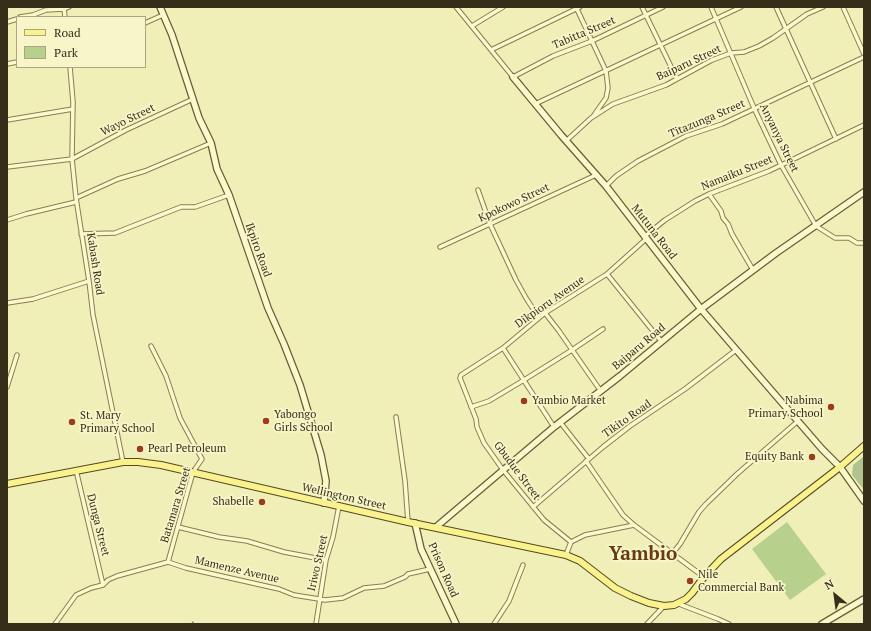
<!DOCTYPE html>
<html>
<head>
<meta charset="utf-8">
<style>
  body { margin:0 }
  #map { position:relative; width:871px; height:631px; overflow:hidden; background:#f1efb8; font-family:"PT Serif",serif }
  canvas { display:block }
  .frame { position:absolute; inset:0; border:8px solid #362e19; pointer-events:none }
  .legend { position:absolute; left:16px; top:16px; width:130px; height:52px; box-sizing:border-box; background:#f8f6c9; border:1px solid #aaa683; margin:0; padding:5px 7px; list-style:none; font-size:12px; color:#362e19 }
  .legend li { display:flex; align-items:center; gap:8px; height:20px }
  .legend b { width:20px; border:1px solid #aaa683 }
  .north { position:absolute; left:815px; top:575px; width:40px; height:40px; -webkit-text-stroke:3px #f8f6c9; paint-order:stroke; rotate:331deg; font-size:11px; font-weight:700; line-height:16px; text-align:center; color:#362e19 }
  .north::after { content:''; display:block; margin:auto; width:14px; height:18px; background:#362e19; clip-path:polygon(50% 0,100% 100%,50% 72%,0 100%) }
</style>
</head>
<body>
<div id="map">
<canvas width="871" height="631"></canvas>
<div class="frame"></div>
<ul class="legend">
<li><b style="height:5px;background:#faf38b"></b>Road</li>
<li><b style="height:11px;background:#b7d08c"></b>Park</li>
</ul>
<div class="north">N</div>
</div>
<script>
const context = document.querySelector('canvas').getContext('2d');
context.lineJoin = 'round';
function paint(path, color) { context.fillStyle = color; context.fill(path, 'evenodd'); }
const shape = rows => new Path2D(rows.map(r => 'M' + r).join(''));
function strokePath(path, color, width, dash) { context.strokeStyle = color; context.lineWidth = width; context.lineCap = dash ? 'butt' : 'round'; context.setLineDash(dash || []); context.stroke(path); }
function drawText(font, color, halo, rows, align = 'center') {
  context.font = font + ' "PT Serif",serif'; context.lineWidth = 3.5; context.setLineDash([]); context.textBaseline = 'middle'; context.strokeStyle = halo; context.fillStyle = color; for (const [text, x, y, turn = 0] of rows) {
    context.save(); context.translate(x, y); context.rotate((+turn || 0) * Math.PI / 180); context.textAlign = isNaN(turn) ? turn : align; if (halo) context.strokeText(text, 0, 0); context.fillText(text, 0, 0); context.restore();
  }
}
const green = shape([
  [787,522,826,574,790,600,752,549]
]);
const cemetery = shape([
  [864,456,864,490,852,475,853,465]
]);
const stream = shape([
  [192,624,193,622]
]);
const street = shape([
  [456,7,513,77,553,56,592,41,663,7],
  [576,7,606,71,608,88,606,98,594,115],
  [642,7,677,79],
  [711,7,754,108,781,165,816,226,835,238,849,238,857,243,864,243],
  [776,7,836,139],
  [843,7,864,54],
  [64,8,65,17],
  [20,17,33,15,46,10,64,9,69,7],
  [7,22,17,19],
  [145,23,163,15],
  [472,26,503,7],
  [491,50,580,7],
  [7,64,17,62],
  [70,67,73,102,72,159,76,198,89,281,93,315,123,462],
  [535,104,741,7],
  [7,120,73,109],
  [566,141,591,118,613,104,666,85,712,60,731,53,744,52,759,46,773,38,807,14,823,7],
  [7,167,72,159,126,130,193,99],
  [606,186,616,176,638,161,686,136,722,124,864,57],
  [478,190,490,224,516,280,526,298,539,318],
  [709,194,721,211,723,218,728,224,732,234,753,270],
  [76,198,118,179,145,171,211,143],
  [7,220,26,214,76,202],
  [81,234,115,233,181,207,195,207,229,195],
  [644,237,665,220,695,201,709,194,769,171,864,125],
  [440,247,596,175],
  [607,274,661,341],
  [7,303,33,299,89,281],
  [545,313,559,331,600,390],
  [151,346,166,376,180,418,202,459,193,472,168,562],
  [503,348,554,427],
  [7,387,17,355],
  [471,407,489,401,524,380,572,350,603,329],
  [396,417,405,481,408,522],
  [560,422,589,459],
  [586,461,623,515,634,525,704,577],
  [76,470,103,585],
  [533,507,603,447,630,426,685,389,736,350],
  [178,527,219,537,247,541,284,552,326,560],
  [571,542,544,520,503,470,484,443,477,427,476,419,460,378,461,375,503,348,545,313,607,274,646,239],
  [672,554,680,544,699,512,706,504,737,474,798,421],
  [566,555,571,542,585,535,634,525],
  [679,604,718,619,729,624],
  [55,624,76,595,91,588,103,585,108,580,117,576,168,562,186,568,279,589,294,595,325,600,343,598,364,588,384,586,405,577,408,574,430,569],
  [316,624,326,560,333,537,339,506],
  [494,624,509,601,523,565],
  [647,624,664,606]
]);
const secondary = shape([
  [160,7,172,35,199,118,211,143,217,169,229,195,268,308,284,344,300,385,321,455,326,481,324,503],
  [513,77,561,135,606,186,701,309,822,449,840,467,864,501],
  [415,523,421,549,456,624],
  [436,527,554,427,620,376,701,309,776,253,864,192],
  [822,624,864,599]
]);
const primary = shape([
  [7,484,123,462,138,462,161,465,408,522,566,555,580,561,615,588,631,596,649,603,664,606,674,605,686,599,692,593,704,577,721,559,840,467,864,446]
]);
const markers = [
  [524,401,4,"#9d3c1d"],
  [831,407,4,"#9d3c1d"],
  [266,421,4,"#9d3c1d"],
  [72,422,4,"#9d3c1d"],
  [140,449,4,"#9d3c1d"],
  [812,457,4,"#9d3c1d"],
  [262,502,4,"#9d3c1d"],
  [690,581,4,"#9d3c1d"]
];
const streetNames = [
  ["Tabitta Street",584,33,-23],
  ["Baiparu Street",689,63,-25],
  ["Titazunga Street",707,119,-23],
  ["Wayo Street",128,120,-26],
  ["Anyanya Street",779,138,64],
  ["Namaiku Street",737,173,-22],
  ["Kpokowo Street",514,203,-25],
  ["Mutuna Road",654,232,52],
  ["Ikpiro Road",258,250,70],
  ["Kabash Road",95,264,81],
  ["Dikpioru Avenue",550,302,-35],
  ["Baiparu Road",639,347,-40],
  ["Tikito Road",627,419,-35],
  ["Gbudue Street",517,471,53],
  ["Wellington Street",344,497,13],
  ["Batamara Street",176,505,-73],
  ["Dunga Street",98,525,76],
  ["Iriwo Street",318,563,-77],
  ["Mamenze Avenue",237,570,13],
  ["Prison Road",443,570,66]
];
const poiNames = [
  ["Yambio Market",532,401],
  ["Nabima",823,401,"right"],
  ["Primary School",823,414,"right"],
  ["Yabongo",274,415],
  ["Girls School",274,428],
  ["St. Mary",80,416],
  ["Primary School",80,429],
  ["Pearl Petroleum",148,449],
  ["Equity Bank",804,457,"right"],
  ["Shabelle",254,502,"right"],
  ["Nile",698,575],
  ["Commercial Bank",698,588]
];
const townNames = [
  ["Yambio",643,555]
];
paint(green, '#b7d08c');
paint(cemetery, '#afc38d');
strokePath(stream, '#658f8f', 1.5);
strokePath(street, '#897d52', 5.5);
strokePath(secondary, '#6a5d36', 8);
strokePath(primary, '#554828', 8);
strokePath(street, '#fcfacc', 3.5);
strokePath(secondary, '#fcfacc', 5.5);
strokePath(primary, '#faf38b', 6);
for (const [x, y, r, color] of markers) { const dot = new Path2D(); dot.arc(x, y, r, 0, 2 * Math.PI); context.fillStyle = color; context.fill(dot); strokePath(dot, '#f8f6c9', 1.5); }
drawText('11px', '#362e19', '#f8f6c9', streetNames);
drawText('11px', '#362e19', '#f8f6c9', poiNames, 'left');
drawText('bold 19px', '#663a15', '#f8f6c9', townNames);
</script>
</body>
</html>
